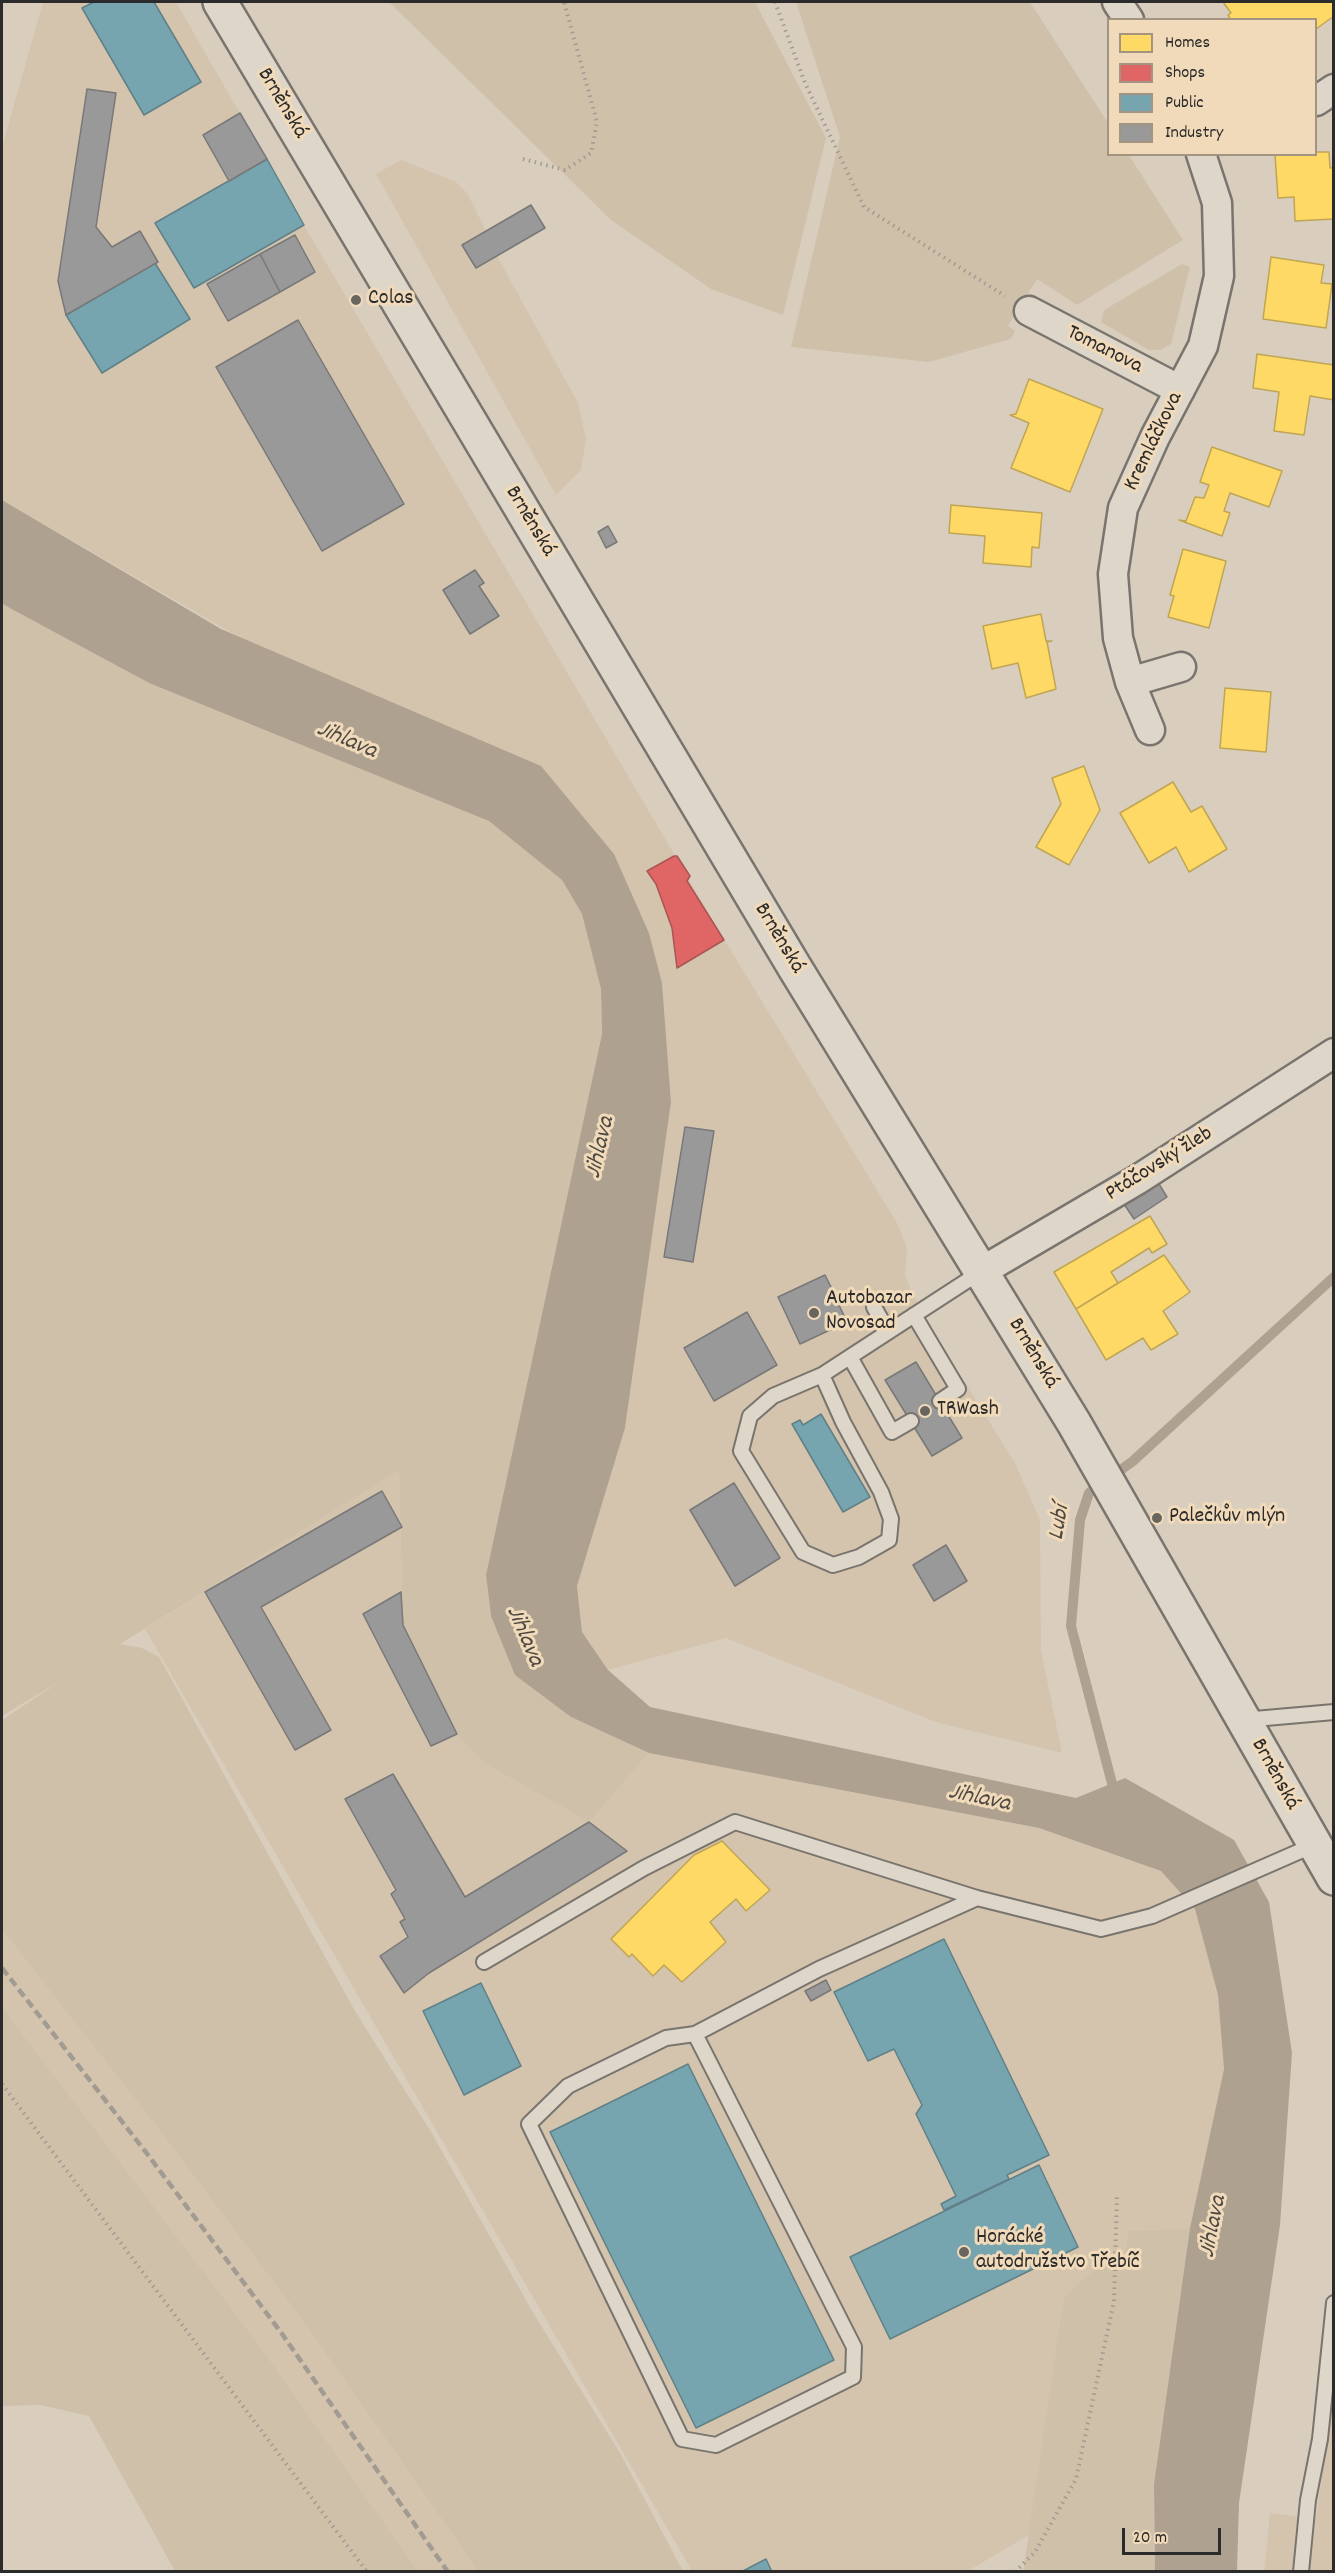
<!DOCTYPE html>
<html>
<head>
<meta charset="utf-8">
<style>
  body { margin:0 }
  #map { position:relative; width:1335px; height:2573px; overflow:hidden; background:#d9cebd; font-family:Dekko,sans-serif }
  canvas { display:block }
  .frame { position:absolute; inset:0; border:3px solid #2b2b2b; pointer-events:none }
  .legend { position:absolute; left:1107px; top:18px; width:210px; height:138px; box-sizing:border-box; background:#f1dab9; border:2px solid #a29480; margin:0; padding:8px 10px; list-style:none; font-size:18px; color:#2b2b2b }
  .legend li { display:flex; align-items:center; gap:12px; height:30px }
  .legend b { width:30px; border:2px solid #a29480 }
  .scale { position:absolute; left:1122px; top:2528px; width:99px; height:27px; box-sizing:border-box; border:3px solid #2b2b2b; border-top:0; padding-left:8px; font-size:18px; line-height:21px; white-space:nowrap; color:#2b2b2b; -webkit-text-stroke:4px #f1dab9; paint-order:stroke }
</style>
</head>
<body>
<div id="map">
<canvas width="1335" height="2573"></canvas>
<div class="frame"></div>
<ul class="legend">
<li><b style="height:16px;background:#ffd966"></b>Homes</li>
<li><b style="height:16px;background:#e06666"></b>Shops</li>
<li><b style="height:16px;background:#76a5af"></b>Public</li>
<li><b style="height:16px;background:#999"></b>Industry</li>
</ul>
<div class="scale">20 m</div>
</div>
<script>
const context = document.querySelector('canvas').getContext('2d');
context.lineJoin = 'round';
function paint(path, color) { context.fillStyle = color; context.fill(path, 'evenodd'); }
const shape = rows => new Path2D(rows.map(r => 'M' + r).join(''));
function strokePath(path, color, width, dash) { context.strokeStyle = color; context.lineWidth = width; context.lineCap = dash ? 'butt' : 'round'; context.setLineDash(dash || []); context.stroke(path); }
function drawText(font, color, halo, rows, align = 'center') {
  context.font = font + ' Dekko,sans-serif'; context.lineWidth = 6; context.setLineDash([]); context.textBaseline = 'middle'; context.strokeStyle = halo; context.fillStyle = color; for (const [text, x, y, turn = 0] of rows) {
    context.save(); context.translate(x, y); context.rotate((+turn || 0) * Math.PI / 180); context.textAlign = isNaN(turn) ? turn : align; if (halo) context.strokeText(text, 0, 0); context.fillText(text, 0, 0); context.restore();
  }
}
const built = shape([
  [43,2,176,2,305,227,727,944,897,1223,907,1248,905,1276,921,1311,1016,1465,1040,1520,1041,1650,1062,1753,936,1722,726,1638,608,1670,582,1632,577,1586,625,1428,671,1102,662,983,649,933,614,854,2,500,2,147],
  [401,160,456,182,467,193,486,231,531,205,545,228,497,256,578,403,586,439,581,470,556,495,376,174],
  [399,1469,403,1625,484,1763,589,1822,649,1753,1039,1828,1161,1871,1195,1909,1218,1995,1224,2069,1190,2228,1129,2231,1124,2253,1095,2269,1064,2296,1029,2535,968,2571,692,2571,145,1629],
  [2,1930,164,2136,300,2317,478,2571,418,2571,260,2346,2,2007],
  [1333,2395,1333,2571,1264,2572,1270,2513,1316,2519]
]);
const green = shape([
  [389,2,755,2,826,138,783,315,711,289,611,220],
  [796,2,1030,2,1108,123,1108,154,1129,155,1183,240,1077,305,1037,279,1008,326,1015,331,1011,339,929,362,791,347,840,137],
  [1182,264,1190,267,1171,344,1160,350,1149,350,1101,322,1104,310],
  [2,603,149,683,490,821,562,880,582,914,601,989,602,1034,486,1575,491,1616,571,1717,649,1753,589,1822,484,1763,457,1734,403,1625,399,1470,120,1644,142,1648,159,1657,355,2011,431,2132,532,2311,620,2453,683,2571,478,2571,300,2317,164,2136,2,1930,2,1720,62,1680,2,1716],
  [2,2007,260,2346,418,2571,175,2571,89,2416,40,2405,2,2406],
  [1190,2228,1154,2484,1155,2571,1023,2572,1064,2296,1095,2269,1124,2253,1129,2231]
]);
const water = shape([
  [2,500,221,629,541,766,614,854,649,933,662,983,671,1102,625,1428,577,1586,582,1632,608,1670,650,1707,1076,1798,1125,1778,1234,1840,1269,1902,1292,2053,1280,2225,1239,2503,1237,2571,1155,2571,1154,2484,1190,2228,1224,2069,1218,1995,1195,1909,1161,1871,1039,1828,649,1753,571,1717,515,1675,491,1616,486,1575,602,1034,601,989,582,914,562,880,489,821,149,683,8,607,2,603]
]);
const homes = shape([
  [1223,2,1334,2,1334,16,1316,29,1316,20,1231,20,1228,15,1231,13,1223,2],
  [1316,152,1329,152,1330,168,1334,167,1334,219,1295,221,1294,197,1278,198,1275,155,1316,152],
  [1271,257,1324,265,1321,283,1332,284,1326,328,1263,319,1271,257],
  [1257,354,1334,365,1334,400,1310,396,1304,435,1274,431,1279,392,1253,388,1257,354],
  [1029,379,1103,409,1070,492,1011,468,1029,423,1010,415,1016,414,1029,379],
  [1212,447,1282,471,1269,507,1230,493,1224,511,1230,513,1222,536,1179,520,1186,521,1195,497,1204,498,1209,485,1200,482,1212,447],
  [951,505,1042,513,1039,548,1032,547,1031,567,983,563,985,536,949,533,951,505],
  [1183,549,1226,561,1209,628,1168,617,1174,596,1170,595,1183,549],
  [1041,614,1046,641,1052,641,1047,642,1056,689,1026,698,1018,663,992,669,983,626,1041,614],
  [1225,688,1271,692,1266,752,1220,748,1225,688],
  [1084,766,1100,810,1069,865,1036,847,1061,804,1052,778,1084,766],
  [1173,782,1191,812,1202,806,1227,849,1189,872,1176,847,1149,863,1120,813,1173,782],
  [1150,1216,1167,1244,1152,1253,1149,1248,1111,1272,1118,1283,1076,1309,1054,1272,1150,1216],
  [1164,1255,1190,1292,1163,1311,1178,1334,1151,1350,1143,1338,1106,1360,1076,1309,1164,1255],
  [722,1841,770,1890,746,1911,736,1899,710,1922,726,1942,682,1982,664,1965,653,1976,632,1954,629,1957,611,1939,694,1855,722,1841]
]);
const shops = shape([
  [674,856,677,856,690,876,687,881,724,940,677,968,672,928,656,884,647,871,674,856]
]);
const public = shape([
  [94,2,154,2,201,82,144,115,82,8,94,2],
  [267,159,304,225,194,288,155,223,267,159],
  [155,263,190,319,102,373,66,315,155,263],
  [821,1414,870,1497,843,1512,792,1424,800,1420,803,1425,821,1414],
  [944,1939,1049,2155,1007,2175,1009,2179,944,2210,941,2204,956,2196,916,2114,922,2105,894,2049,868,2061,834,1992,944,1939],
  [481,1983,521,2066,464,2095,423,2011,481,1983],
  [688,2064,834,2360,696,2428,550,2132,688,2064],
  [1039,2165,1078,2247,890,2339,850,2257,1039,2165],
  [766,2559,772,2572,741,2572,766,2559]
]);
const industry = shape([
  [87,89,116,93,96,227,112,247,140,231,158,262,66,315,58,281,87,89],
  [240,113,267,159,229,181,203,135,240,113],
  [531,205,545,228,476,268,462,245,531,205],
  [295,235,315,272,280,292,260,254,295,235],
  [260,254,280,292,228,321,207,284,260,254],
  [298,320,404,504,322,551,216,367,298,320],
  [608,526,617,542,606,548,598,532,608,526],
  [475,570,484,583,479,586,499,616,470,634,443,590,475,570],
  [685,1127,714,1131,693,1262,664,1257,685,1127],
  [1156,1179,1167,1197,1134,1219,1122,1201,1156,1179],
  [825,1275,836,1297,841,1295,844,1301,838,1303,847,1322,800,1344,778,1297,825,1275],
  [747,1312,777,1365,714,1401,684,1348,747,1312],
  [916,1362,962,1438,932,1456,885,1380,916,1362],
  [734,1483,780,1558,735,1586,690,1510,734,1483],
  [382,1491,402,1527,261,1607,331,1730,295,1750,205,1592,382,1491],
  [946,1545,967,1581,934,1601,913,1565,946,1545],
  [401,1592,403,1625,457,1734,431,1746,363,1614,401,1592],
  [393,1774,465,1897,589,1822,627,1851,429,1973,404,1993,380,1956,408,1937,400,1922,405,1919,391,1894,396,1890,345,1799,393,1774],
  [826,1980,831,1990,811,2001,805,1991,826,1980]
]);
const stream = shape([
  [1115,1795,1071,1626,1080,1520,1089,1493,1133,1461,1334,1277]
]);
const path = shape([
  [775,2,805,83,864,207,1005,296],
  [523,159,565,170,591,153,597,122,564,2],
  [2,2084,367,2572],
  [1015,2572,1035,2552,1076,2479,1114,2301,1117,2194]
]);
const lane = shape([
  [874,1307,888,1332],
  [914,1315,958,1389,940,1401],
  [850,1357,892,1432,911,1421],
  [822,1375,843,1422,881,1492,891,1519,889,1540,859,1557,833,1565,803,1552,741,1451,750,1416,773,1396,822,1375,982,1271],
  [1243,1720,1334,1712],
  [484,1962,644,1868,735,1822,977,1898],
  [695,2034,854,2347,853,2377,716,2445,682,2439,529,2124,568,2086,666,2038,695,2034,819,1969,977,1898,1101,1929,1152,1916,1314,1845],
  [1301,2572,1308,2500,1320,2439,1334,2303]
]);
const street = shape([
  [1117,2,1129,20],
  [1316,101,1334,89],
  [1029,311,1180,390],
  [1130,682,1181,667],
  [1150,730,1130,682,1118,638,1113,574,1123,508,1155,437,1203,346,1219,276,1217,203,1201,154],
  [982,1271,1137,1180,1334,1053]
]);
const primary = shape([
  [220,2,795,968,1074,1423,1334,1878]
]);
const rail = shape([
  [2,1968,145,2151,280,2331,448,2572]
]);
const markers = [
  [356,300,6,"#68645e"],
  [814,1313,6,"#68645e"],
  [925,1411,6,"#68645e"],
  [1157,1518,6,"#68645e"],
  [964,2252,6,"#68645e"]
];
const streetNames = [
  ["Brněnská",281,104,59],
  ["Tomanova",1104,351,27],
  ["Kremláčkova",1155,442,-64],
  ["Brněnská",529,522,59],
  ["Brněnská",778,939,59],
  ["Ptáčovský žleb",1160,1165,-32],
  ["Brněnská",1032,1354,59],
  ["Brněnská",1274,1775,61]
];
const poiNames = [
  ["Colas",368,300],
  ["Autobazar",826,1300],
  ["Novosad",826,1325],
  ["TRWash",937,1411],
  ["Palečkův mlýn",1169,1518],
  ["Horácké",976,2239],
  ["autodružstvo Třebíč",976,2264]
];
const waterNames = [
  ["Jihlava",346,742,23],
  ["Jihlava",602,1148,-77],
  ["Lubí",1061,1523,-80],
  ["Jihlava",523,1637,67],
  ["Jihlava",979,1800,12],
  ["Jihlava",1215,2227,-79]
];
paint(built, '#d4c4ad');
paint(green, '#cfc0aa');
paint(water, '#aea18f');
paint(homes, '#ffd966');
strokePath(homes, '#bfa554', 1.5);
paint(shops, '#e06666');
strokePath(shops, '#aa5454', 1.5);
paint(public, '#76a5af');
strokePath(public, '#608087', 1.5);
paint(industry, '#999');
strokePath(industry, '#787878', 1.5);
strokePath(stream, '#aea18f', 10);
strokePath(lane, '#79746d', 18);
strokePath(street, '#79746d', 33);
strokePath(primary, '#79746d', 38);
strokePath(path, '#a19b92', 4, [1.5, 4.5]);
strokePath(lane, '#ded6c9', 14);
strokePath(street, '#ded6c9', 28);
strokePath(primary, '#ded6c9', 33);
strokePath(rail, '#a19b92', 4.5, [9, 4.5]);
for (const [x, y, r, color] of markers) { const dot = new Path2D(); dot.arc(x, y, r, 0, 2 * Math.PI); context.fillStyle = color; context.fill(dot); strokePath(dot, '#f1dab9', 2); }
drawText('22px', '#2b2b2b', '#f1dab9', streetNames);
drawText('22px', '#2b2b2b', '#f1dab9', poiNames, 'left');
drawText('italic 24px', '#4d4943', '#f1dab9', waterNames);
</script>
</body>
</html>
